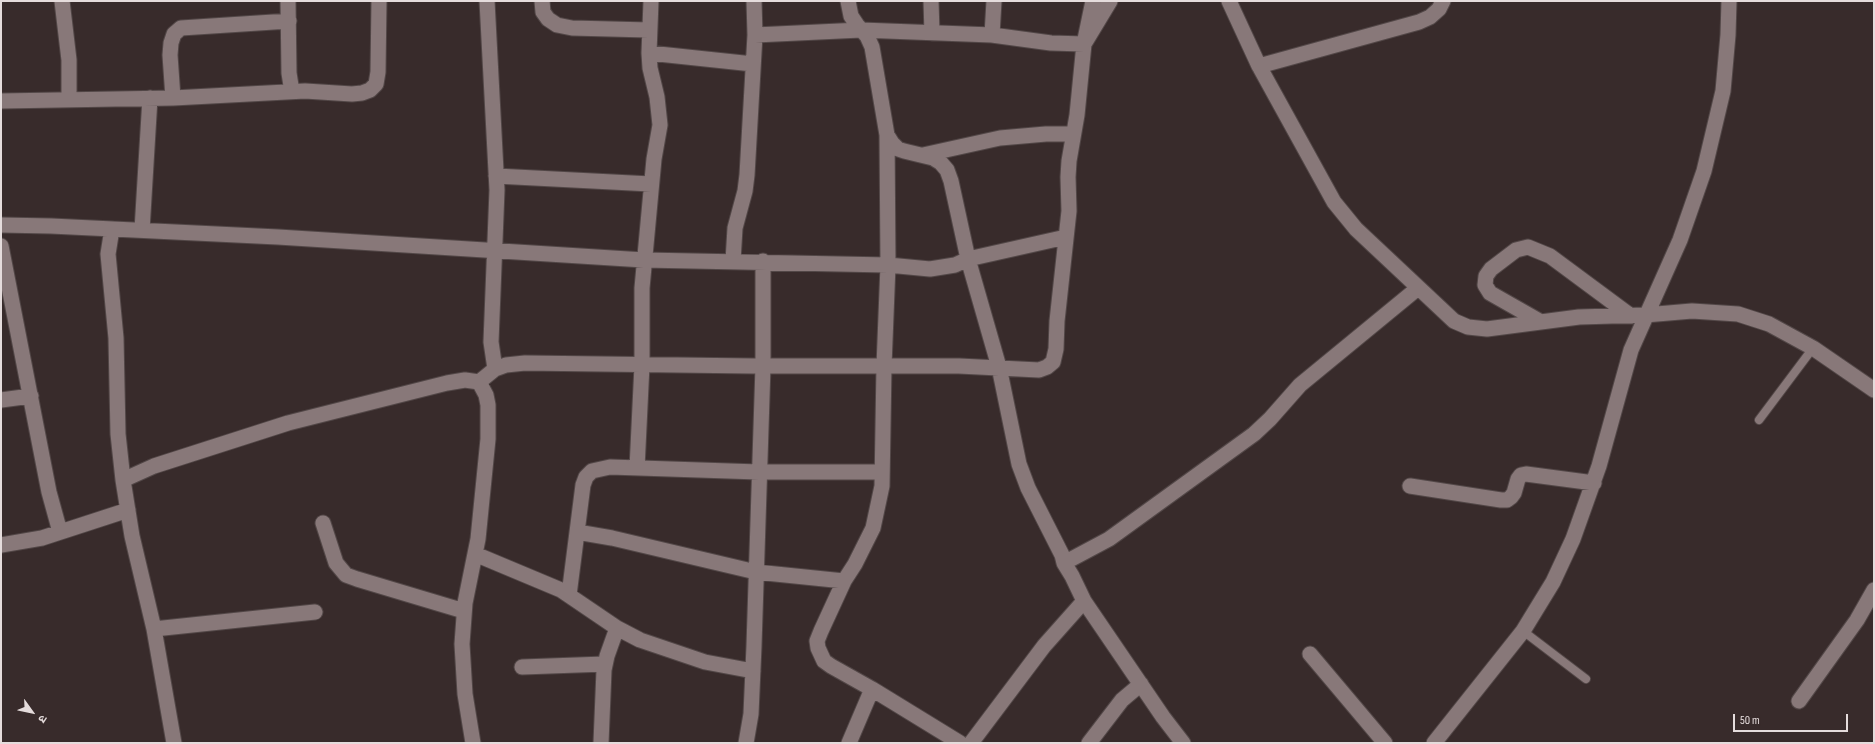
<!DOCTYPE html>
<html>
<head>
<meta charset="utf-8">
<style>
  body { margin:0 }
  #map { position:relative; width:1875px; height:744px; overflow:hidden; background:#382b2b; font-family:"Sofia Sans Condensed","Noto Sans Devanagari",sans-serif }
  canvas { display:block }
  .frame { position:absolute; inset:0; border:2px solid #e5dcdc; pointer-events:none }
  .north { position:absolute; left:12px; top:692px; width:40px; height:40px; -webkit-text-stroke:3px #382b2b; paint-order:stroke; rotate:123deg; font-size:11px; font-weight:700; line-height:16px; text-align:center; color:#e5dcdc }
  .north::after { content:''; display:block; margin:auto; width:14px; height:18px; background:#e5dcdc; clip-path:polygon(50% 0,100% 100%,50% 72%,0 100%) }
  .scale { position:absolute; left:1733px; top:714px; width:115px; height:18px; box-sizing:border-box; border:2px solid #e5dcdc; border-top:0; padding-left:5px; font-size:12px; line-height:14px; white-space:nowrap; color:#e5dcdc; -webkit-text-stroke:3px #382b2b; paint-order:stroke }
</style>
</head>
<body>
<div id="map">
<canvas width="1875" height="744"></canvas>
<div class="frame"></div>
<div class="north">उ</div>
<div class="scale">50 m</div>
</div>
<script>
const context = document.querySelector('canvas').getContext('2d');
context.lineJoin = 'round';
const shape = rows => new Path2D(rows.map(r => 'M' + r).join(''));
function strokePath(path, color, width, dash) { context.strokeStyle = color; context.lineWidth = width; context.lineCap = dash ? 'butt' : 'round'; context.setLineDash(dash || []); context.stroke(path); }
const lane = shape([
  [1759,420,1813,348],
  [1523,631,1586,679]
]);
const street = shape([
  [62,1,69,60,69,99],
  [288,1,289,73,292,92],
  [487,1,497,190,491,342,495,369],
  [542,1,543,12,548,19,557,25,572,28,649,30],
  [848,1,851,16,857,25,867,36,872,47,887,135,892,143,898,149,904,151,933,158,941,163,947,170,951,181,968,259,999,367,1019,464,1028,488,1062,555,1064,563,1072,576,1084,601,1163,717,1183,743],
  [931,1,932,33],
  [1229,1,1259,66,1334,202,1356,229,1454,321,1468,327,1487,329,1579,317,1645,315,1692,311,1738,314,1769,324,1813,348,1874,390],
  [755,35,861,30,992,35,1051,43,1084,44,1110,1],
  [992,35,994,1],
  [649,53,753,64],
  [1259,66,1419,22,1430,17,1439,9,1443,1],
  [173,98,170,55,171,43,174,34,181,28,289,21],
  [1,101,173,98,305,91,352,94,362,93,370,90,376,84,378,72,379,1],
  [887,135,888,265,884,366,882,486,873,528,855,564,844,581,821,631,817,641,818,648,824,661,831,666,872,689,960,743],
  [923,155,1000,138,1046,134,1073,134],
  [496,176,651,184],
  [1,225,51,226,278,237,644,260,888,265,930,269,955,265,968,259,1066,237],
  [112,229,108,254,116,338,118,434,123,480,132,536,154,629,174,743],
  [142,230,150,98],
  [1,246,49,492,60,532],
  [733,261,735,228,745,191,747,175,755,35,754,1],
  [1541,322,1490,293,1485,285,1486,276,1491,269,1516,250,1528,247,1550,256,1631,316],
  [479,382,495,369,506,365,525,363,753,366,959,366,1039,370,1047,367,1053,362,1056,349,1057,321,1069,211,1068,177,1069,161,1077,115,1084,44,1093,1],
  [1,400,31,396],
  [637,468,642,365,642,288,654,159,660,125,657,97,650,68,649,53,651,1],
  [123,480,154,466,288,423,447,383,465,380,479,382,486,395,488,405,488,439,478,539,465,603,462,644,465,694,473,743],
  [1410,486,1501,500,1507,500,1511,497,1514,493,1518,479,1521,475,1526,474,1594,483],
  [323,523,336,563,346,575,357,579,464,611],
  [577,532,612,538,756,572,844,581],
  [1,545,42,538,128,510],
  [475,554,561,590,617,628,640,640,705,662,753,671],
  [1064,563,1109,539,1254,434,1270,419,1300,385,1418,288],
  [569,595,583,485,586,477,592,471,610,467,759,472,882,472],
  [154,629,315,612],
  [1310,654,1385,743],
  [522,667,605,664],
  [1799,701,1857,620,1874,590],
  [601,743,604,670,607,656,617,628],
  [746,743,751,714,754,646,763,366,763,261],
  [849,743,872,689],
  [971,743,1044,646,1084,601],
  [1089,743,1122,700,1141,684],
  [1434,743,1523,631,1553,582,1573,539,1599,466,1631,350,1680,240,1704,171,1723,91,1728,35,1729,1]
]);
strokePath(lane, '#524747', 10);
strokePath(street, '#524747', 17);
strokePath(lane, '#887879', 8);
strokePath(street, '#887879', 15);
</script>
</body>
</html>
